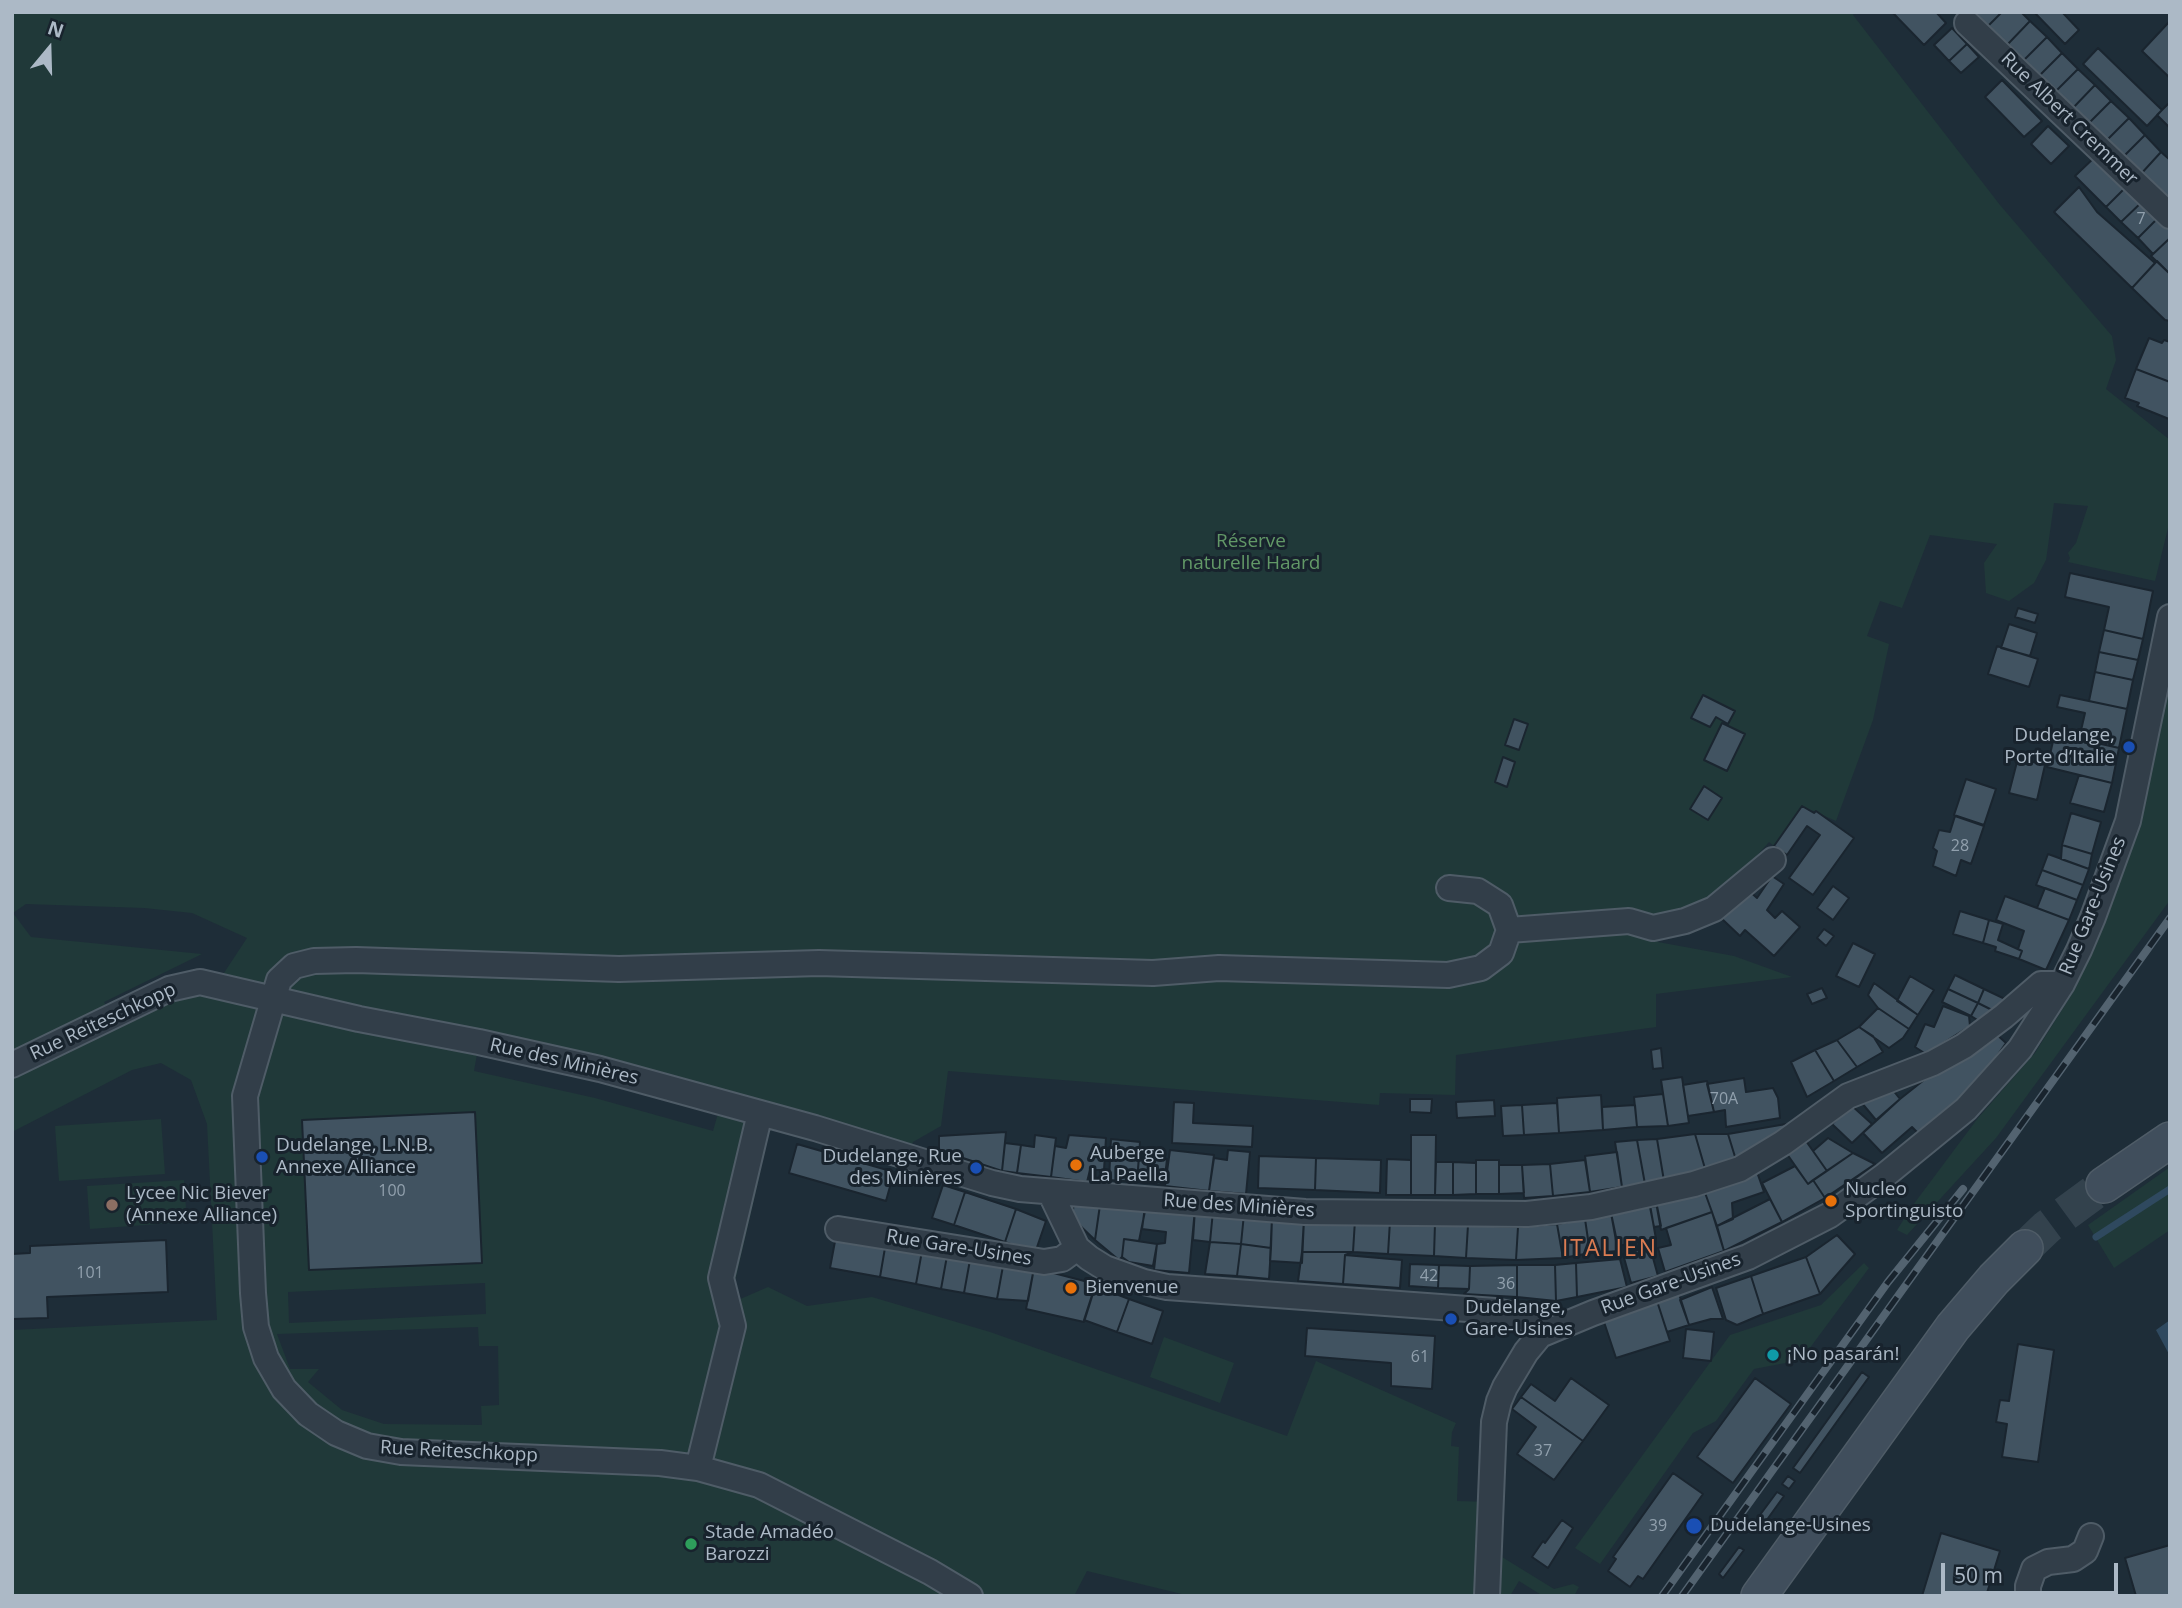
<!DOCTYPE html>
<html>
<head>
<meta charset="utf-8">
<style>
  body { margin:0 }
  #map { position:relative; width:2182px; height:1608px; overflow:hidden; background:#1e2d38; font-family:"Open Sans",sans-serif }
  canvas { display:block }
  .frame { position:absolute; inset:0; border:14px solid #acb9c6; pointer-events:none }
  .north { position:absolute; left:14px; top:14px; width:70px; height:70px; -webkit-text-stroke:5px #18232d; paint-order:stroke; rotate:19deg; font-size:19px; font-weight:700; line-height:28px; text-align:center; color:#acb9c6 }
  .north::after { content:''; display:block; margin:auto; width:24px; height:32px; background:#acb9c6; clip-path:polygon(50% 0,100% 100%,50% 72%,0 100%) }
  .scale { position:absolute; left:1941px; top:1563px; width:177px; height:32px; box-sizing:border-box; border:4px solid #acb9c6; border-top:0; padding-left:9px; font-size:21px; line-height:24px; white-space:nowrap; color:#acb9c6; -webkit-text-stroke:5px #18232d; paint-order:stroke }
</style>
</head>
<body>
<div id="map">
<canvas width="2182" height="1608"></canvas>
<div class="frame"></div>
<div class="north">N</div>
<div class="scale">50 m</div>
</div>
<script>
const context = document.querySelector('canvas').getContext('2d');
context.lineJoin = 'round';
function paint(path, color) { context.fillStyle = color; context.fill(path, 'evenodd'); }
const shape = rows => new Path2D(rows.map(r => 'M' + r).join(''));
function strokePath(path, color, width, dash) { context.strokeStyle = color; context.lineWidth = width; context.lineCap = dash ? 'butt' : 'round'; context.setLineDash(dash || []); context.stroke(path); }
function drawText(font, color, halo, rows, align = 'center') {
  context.font = font + ' "Open Sans",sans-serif'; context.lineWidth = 6; context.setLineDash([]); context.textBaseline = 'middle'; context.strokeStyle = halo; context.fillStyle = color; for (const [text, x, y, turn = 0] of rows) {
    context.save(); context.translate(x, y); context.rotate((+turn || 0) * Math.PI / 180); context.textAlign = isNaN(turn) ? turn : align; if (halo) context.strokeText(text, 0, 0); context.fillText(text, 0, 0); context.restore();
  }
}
const green = shape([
  [12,12,1855,12,1853,15,2000,205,2112,336,2116,360,2106,389,2170,440,2170,520,2155,581,2068,562,2070,558,2068,553,2076,543,2088,506,2054,503,2046,560,2034,583,2009,601,1986,593,1984,563,1997,544,1930,535,1902,608,1880,601,1867,636,1889,644,1873,720,1836,821,1802,806,1774,846,1769,842,1737,878,1707,899,1686,908,1650,917,1658,942,1734,956,1792,977,1656,994,1656,1027,1456,1055,1455,1095,1380,1093,1379,1105,948,1071,941,1126,913,1142,906,1158,789,1121,767,1132,759,1178,734,1286,738,1300,768,1287,807,1306,872,1297,990,1332,1287,1436,1316,1361,1456,1423,1452,1432,1451,1446,1459,1447,1457,1501,1491,1502,1489,1549,1554,1589,1573,1584,1579,1587,1574,1596,1543,1596,1519,1581,1510,1596,1190,1596,1087,1571,1074,1596,12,1596,12,1330,217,1320,207,1124,191,1080,161,1063,132,1070,12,1132],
  [26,904,144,908,192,913,247,938,216,985,112,1016,104,1002,202,954,31,937,13,913],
  [479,1043,721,1103,713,1131,595,1098,474,1071],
  [475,1112,482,1263,309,1270,302,1120],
  [485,1283,486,1314,289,1323,288,1292],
  [478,1327,479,1346,498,1346,499,1405,481,1406,482,1425,384,1424,342,1410,308,1382,319,1369,290,1369,277,1334],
  [2170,675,2170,900,1996,1138,1907,1235,1897,1230,1913,1205,1978,1118,2035,1053,2075,989,2105,923,2141,823],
  [161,1119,165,1174,59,1181,55,1126],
  [2170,1167,2170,1230,2114,1268,2088,1225],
  [184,1180,187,1222,90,1229,87,1186],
  [1864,1263,1869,1268,1801,1360,1754,1369,1716,1421,1693,1433,1600,1564,1575,1548,1730,1335,1821,1305],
  [1164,1337,1234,1363,1220,1403,1150,1377]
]);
const water = shape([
  [2170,1301,2170,1356,2156,1330,2170,1320]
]);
const stream = shape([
  [2096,1237,2170,1189]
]);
const building = shape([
  [1936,12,1946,23,1924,45,1893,13,1936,12],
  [1974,12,2002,12,1988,26,1974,12],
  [2002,12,2021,12,2030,21,2007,45,1988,26,2002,12],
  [2034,12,2062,12,2079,30,2065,44,2034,12],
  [2030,21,2047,37,2023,61,2007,45,2030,21],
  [2169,22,2170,23,2170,78,2142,51,2169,22],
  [1952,28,1967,44,1949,61,1934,45,1952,28],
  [2047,37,2062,53,2039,76,2023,61,2047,37],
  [1967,44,1979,57,1961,73,1949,61,1967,44],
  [2098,48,2162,110,2147,126,2083,64,2098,48],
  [2062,53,2078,69,2055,92,2039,76,2062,53],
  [2078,69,2095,85,2072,109,2055,92,2078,69],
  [2002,80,2042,121,2024,137,1985,97,2002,80],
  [2095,85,2111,101,2088,124,2072,109,2095,85],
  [2111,101,2129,118,2105,142,2088,124,2111,101],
  [2168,104,2170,106,2170,128,2157,115,2168,104],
  [2129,118,2145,135,2122,158,2105,142,2129,118],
  [2048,126,2069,146,2051,164,2031,144,2048,126],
  [2145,135,2161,152,2140,175,2122,158,2145,135],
  [2161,152,2170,160,2170,195,2166,199,2140,175,2161,152],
  [2098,154,2129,184,2106,207,2075,176,2098,154],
  [2129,184,2144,200,2121,222,2106,207,2129,184],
  [2079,187,2097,212,2155,263,2132,288,2054,212,2079,187],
  [2144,200,2160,216,2138,238,2121,222,2144,200],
  [2160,216,2170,226,2170,238,2153,254,2138,238,2160,216],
  [2170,238,2170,274,2151,256,2170,238],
  [2157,261,2170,274,2170,321,2165,320,2132,288,2157,261],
  [2149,338,2162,343,2164,340,2170,342,2170,382,2136,369,2149,338],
  [2136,369,2170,382,2169,419,2137,406,2139,403,2125,398,2136,369],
  [2070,573,2153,591,2143,639,2104,630,2109,607,2065,597,2070,573],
  [2018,608,2038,614,2035,623,2015,617,2018,608],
  [2009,624,2037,633,2030,656,2001,648,2009,624],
  [2104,630,2143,639,2138,660,2099,652,2104,630],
  [1997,646,2038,659,2029,687,1988,674,1997,646],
  [2099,652,2138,660,2133,680,2095,672,2099,652],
  [2095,672,2133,680,2127,709,2089,701,2095,672],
  [1703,695,1735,711,1728,724,1716,717,1710,727,1691,718,1703,695],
  [2060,695,2127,709,2119,748,2079,739,2085,713,2057,707,2060,695],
  [1514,719,1528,724,1519,750,1505,745,1514,719],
  [1722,723,1745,734,1727,771,1704,760,1722,723],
  [2055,733,2119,748,2112,783,2047,767,2055,733],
  [1503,757,1515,762,1507,787,1495,782,1503,757],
  [2018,758,2045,765,2037,800,2009,793,2018,758],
  [2079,775,2112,783,2104,812,2070,803,2079,775],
  [1966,779,1996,789,1984,825,1954,815,1966,779],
  [1704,786,1722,798,1708,820,1690,809,1704,786],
  [1802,806,1814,813,1816,811,1854,838,1813,895,1789,878,1820,835,1807,826,1787,855,1774,846,1802,806],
  [2071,813,2101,822,2092,854,2062,845,2071,813],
  [1955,816,1984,826,1971,864,1961,860,1956,876,1933,866,1937,851,1933,848,1939,830,1950,832,1955,816],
  [2062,845,2092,854,2089,869,2061,859,2062,845],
  [2048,854,2089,869,2083,885,2042,870,2048,854],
  [2042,870,2083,885,2077,900,2036,885,2042,870],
  [1772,876,1784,884,1767,910,1775,918,1782,911,1800,927,1774,956,1745,930,1740,936,1721,918,1747,889,1757,898,1772,876],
  [1833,886,1849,898,1833,920,1817,908,1833,886],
  [2045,888,2077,900,2069,920,2037,908,2045,888],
  [2005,896,2069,920,2046,970,2019,959,2022,951,2018,949,2024,931,1996,920,2005,896],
  [1960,911,1989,920,1983,943,1953,934,1960,911],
  [1989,920,2003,924,1998,940,2022,951,2019,959,1995,951,1996,947,1983,943,1989,920],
  [1824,929,1834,936,1826,946,1817,938,1824,929],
  [1853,943,1875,954,1859,987,1836,976,1853,943],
  [1955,975,1984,989,1978,1003,1948,989,1955,975],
  [1910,976,1934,990,1918,1015,1897,1001,1910,976],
  [1874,983,1918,1015,1909,1029,1878,1008,1868,995,1874,983],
  [1822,988,1827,998,1812,1004,1807,994,1822,988],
  [1948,989,1978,1003,1971,1016,1942,1002,1948,989],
  [1984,989,2005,999,1998,1013,1978,1003,1984,989],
  [1978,1003,1998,1013,1984,1024,1971,1016,1978,1003],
  [1943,1006,1969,1016,1970,1026,1926,1054,1915,1047,1925,1024,1934,1027,1943,1006],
  [1878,1008,1909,1029,1903,1038,1889,1048,1859,1027,1878,1008],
  [1859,1027,1873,1036,1883,1052,1857,1067,1837,1040,1859,1027],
  [1995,1033,2006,1043,1990,1066,1958,1102,1919,1134,1912,1127,1882,1153,1863,1133,1900,1099,1929,1076,1995,1033],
  [1837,1040,1857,1067,1834,1081,1815,1050,1837,1040],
  [1661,1048,1663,1068,1653,1069,1651,1050,1661,1048],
  [1815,1050,1834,1081,1807,1097,1791,1062,1815,1050],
  [1682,1077,1689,1123,1668,1126,1661,1080,1682,1077],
  [1744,1078,1746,1092,1773,1088,1778,1098,1780,1118,1726,1127,1725,1110,1714,1112,1707,1084,1744,1078],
  [1707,1081,1714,1112,1688,1116,1683,1085,1707,1081],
  [1892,1089,1900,1099,1876,1120,1861,1102,1892,1089],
  [1663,1094,1668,1126,1637,1127,1634,1097,1663,1094],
  [1601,1095,1603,1130,1559,1133,1557,1098,1601,1095],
  [1410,1099,1432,1099,1431,1113,1410,1112,1410,1099],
  [1494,1100,1495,1116,1457,1118,1456,1102,1494,1100],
  [1174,1102,1194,1103,1193,1123,1253,1126,1252,1147,1172,1143,1174,1102],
  [1557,1103,1559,1133,1524,1135,1522,1105,1557,1103],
  [1522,1105,1524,1135,1503,1136,1501,1106,1522,1105],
  [1635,1105,1637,1127,1603,1130,1602,1107,1635,1105],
  [1851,1105,1872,1124,1852,1143,1832,1124,1851,1105],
  [475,1112,482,1263,309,1270,302,1120,475,1112],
  [1786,1124,1788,1131,1736,1160,1728,1134,1786,1124],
  [1006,1132,1002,1171,939,1150,939,1136,1006,1132],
  [1695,1134,1706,1172,1664,1181,1657,1139,1695,1134],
  [1695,1134,1728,1134,1736,1160,1706,1172,1695,1134],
  [1035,1135,1056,1138,1051,1177,1017,1173,1021,1145,1034,1147,1035,1135],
  [1069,1135,1106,1138,1104,1170,1090,1170,1087,1182,1051,1177,1055,1146,1066,1148,1069,1135],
  [1411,1135,1436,1135,1435,1195,1411,1195,1411,1135],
  [1828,1138,1853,1153,1827,1171,1813,1151,1828,1138],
  [1111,1139,1140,1142,1137,1182,1109,1180,1111,1139],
  [1657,1139,1664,1181,1645,1184,1637,1140,1657,1139],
  [1637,1140,1645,1184,1622,1187,1615,1142,1637,1140],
  [1806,1141,1827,1171,1808,1184,1787,1154,1806,1141],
  [1005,1143,1021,1145,1017,1173,1002,1171,1005,1143],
  [797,1144,894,1172,886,1201,789,1173,797,1144],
  [1170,1150,1214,1155,1209,1191,1165,1186,1170,1150],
  [1228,1150,1250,1152,1246,1194,1209,1191,1214,1158,1227,1160,1228,1150],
  [1617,1152,1622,1187,1590,1192,1585,1156,1617,1152],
  [1853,1153,1875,1164,1825,1198,1813,1180,1853,1153],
  [1259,1156,1316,1158,1315,1190,1258,1188,1259,1156],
  [1139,1157,1167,1159,1164,1185,1137,1182,1139,1157],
  [1316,1158,1381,1160,1380,1193,1315,1190,1316,1158],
  [1387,1159,1411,1160,1411,1195,1386,1195,1387,1159],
  [1476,1160,1499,1160,1499,1194,1476,1194,1476,1160],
  [1585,1160,1590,1192,1553,1196,1550,1164,1585,1160],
  [1436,1162,1453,1162,1453,1195,1435,1195,1436,1162],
  [1453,1162,1476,1163,1476,1194,1453,1195,1453,1162],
  [1550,1164,1553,1196,1524,1198,1522,1165,1550,1164],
  [1499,1165,1522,1165,1524,1193,1499,1194,1499,1165],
  [1795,1166,1808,1184,1813,1180,1825,1198,1782,1222,1762,1183,1795,1166],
  [1757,1172,1764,1192,1732,1203,1733,1219,1717,1226,1704,1190,1757,1172],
  [943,1185,965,1192,954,1225,932,1218,943,1185],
  [1704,1190,1712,1212,1661,1230,1656,1202,1704,1190],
  [965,1192,1016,1209,1005,1242,954,1225,965,1192],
  [1770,1199,1782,1222,1724,1251,1717,1226,1770,1199],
  [1074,1202,1100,1205,1095,1240,1072,1218,1074,1202],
  [1100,1205,1145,1211,1139,1241,1124,1239,1122,1257,1119,1260,1095,1240,1100,1205],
  [1650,1205,1656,1239,1617,1246,1611,1213,1650,1205],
  [1657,1206,1661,1226,1654,1227,1650,1207,1657,1206],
  [1145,1207,1195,1209,1189,1273,1154,1270,1157,1244,1165,1243,1166,1232,1142,1229,1145,1207],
  [1016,1209,1046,1221,1035,1253,1005,1242,1016,1209],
  [1195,1209,1213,1211,1210,1242,1193,1240,1195,1209],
  [1213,1211,1244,1214,1241,1244,1210,1242,1213,1211],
  [1712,1212,1724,1251,1665,1272,1658,1248,1671,1245,1666,1228,1712,1212],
  [1611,1213,1619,1251,1590,1253,1585,1219,1611,1213],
  [1244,1214,1272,1217,1271,1248,1241,1244,1244,1214],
  [1272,1217,1304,1219,1302,1263,1270,1261,1272,1217],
  [1304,1219,1355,1220,1353,1252,1302,1252,1304,1219],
  [1585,1219,1590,1253,1563,1258,1557,1224,1585,1219],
  [1355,1220,1390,1221,1388,1254,1353,1252,1355,1220],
  [1390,1221,1435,1223,1434,1256,1388,1254,1390,1221],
  [1435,1223,1468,1225,1466,1258,1434,1256,1435,1223],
  [1557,1224,1563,1258,1516,1260,1518,1227,1557,1224],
  [1468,1225,1518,1227,1516,1260,1466,1258,1468,1225],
  [1837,1235,1855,1254,1820,1294,1806,1257,1837,1235],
  [836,1236,886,1242,880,1277,830,1268,836,1236],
  [1124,1239,1157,1244,1153,1266,1129,1262,1122,1257,1124,1239],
  [166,1240,168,1292,47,1297,48,1318,12,1319,12,1254,30,1253,30,1246,166,1240],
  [886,1242,922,1251,916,1284,880,1277,886,1242],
  [1210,1242,1241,1244,1237,1276,1205,1274,1210,1242],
  [1241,1244,1271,1248,1269,1279,1237,1276,1241,1244],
  [1650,1247,1658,1276,1631,1283,1623,1254,1650,1247],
  [922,1251,947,1256,941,1289,916,1284,922,1251],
  [1302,1252,1353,1252,1345,1255,1343,1284,1298,1281,1302,1252],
  [1345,1255,1402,1260,1400,1288,1343,1284,1345,1255],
  [947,1256,970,1260,964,1293,941,1289,947,1256],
  [1806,1257,1820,1294,1763,1314,1751,1276,1806,1257],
  [1620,1259,1627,1287,1577,1297,1576,1263,1620,1259],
  [970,1260,1003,1266,997,1299,964,1293,970,1260],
  [1576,1263,1577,1297,1556,1301,1555,1265,1576,1263],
  [1410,1264,1439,1265,1438,1288,1409,1286,1410,1264],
  [1439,1265,1470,1266,1469,1289,1438,1288,1439,1265],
  [1517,1265,1555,1265,1556,1301,1517,1297,1517,1265],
  [1517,1265,1517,1297,1464,1294,1469,1289,1470,1266,1517,1265],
  [1003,1266,1034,1268,1028,1301,997,1299,1003,1266],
  [1034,1268,1096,1284,1084,1322,1026,1309,1034,1268],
  [1751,1276,1763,1314,1737,1325,1726,1320,1716,1288,1751,1276],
  [1095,1286,1129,1299,1117,1332,1084,1320,1095,1286],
  [1712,1287,1723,1319,1711,1319,1689,1325,1680,1300,1712,1287],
  [1679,1294,1689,1325,1667,1332,1657,1301,1679,1294],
  [1129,1299,1163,1311,1152,1344,1117,1332,1129,1299],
  [1657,1301,1670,1341,1616,1358,1603,1319,1657,1301],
  [1307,1328,1435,1336,1432,1389,1391,1386,1391,1363,1305,1356,1307,1328],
  [1686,1329,1714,1332,1711,1361,1683,1358,1686,1329],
  [2018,1344,2054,1350,2038,1462,2002,1457,2007,1424,1996,1422,2000,1400,2009,1401,2018,1344],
  [1862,1372,1869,1377,1800,1473,1793,1468,1862,1372],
  [1571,1378,1609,1405,1583,1441,1521,1397,1531,1384,1555,1401,1571,1378],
  [1755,1378,1791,1404,1733,1483,1697,1457,1755,1378],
  [1521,1397,1583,1441,1554,1480,1517,1454,1536,1427,1512,1409,1521,1397],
  [1673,1473,1703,1494,1643,1579,1638,1576,1630,1587,1608,1571,1616,1559,1613,1557,1673,1473],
  [1788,1476,1795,1481,1789,1489,1782,1484,1788,1476],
  [1777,1492,1784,1496,1761,1528,1754,1523,1777,1492],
  [1562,1520,1573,1528,1548,1568,1532,1557,1543,1541,1545,1543,1562,1520],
  [1941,1533,2000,1551,1986,1596,1922,1596,1941,1533],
  [2170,1545,2170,1596,2136,1596,2125,1558,2170,1545],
  [1739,1547,1744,1550,1723,1578,1719,1574,1739,1547]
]);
const secondaryTunnel = shape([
  [2025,1248,2047,1227,2104,1185]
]);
const minor = shape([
  [1967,23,2170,216],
  [1509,930,1629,921,1653,928,1685,921,1714,909,1773,860],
  [12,1065,169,989,200,982,359,1019,479,1042,600,1069,815,1128,992,1183,1020,1189,1305,1212,1527,1214,1591,1207,1694,1184,1740,1169,1783,1143,1848,1096,1933,1063,1964,1046,2004,1016,2041,984,2062,984],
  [1050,1192,1077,1248,1089,1258,1105,1268,1144,1282,1167,1287,1495,1311,1523,1317,1547,1331],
  [838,1229,1044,1262,1062,1259,1077,1248],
  [698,1468,733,1326,721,1278,760,1113],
  [970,1596,930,1572,759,1485,698,1468,660,1463,401,1452,367,1446,336,1433,308,1414,284,1389,266,1358,256,1327,253,1293,245,1096,279,980,294,966,314,961,356,960,619,969,819,963,1153,973,1219,968,1448,975,1481,968,1501,953,1509,930,1500,905,1478,891,1449,888],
  [1487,1596,1494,1422,1499,1401,1505,1387,1526,1352,1540,1335,1593,1313,1748,1257,1830,1215,1884,1176,1966,1109,2020,1049,2062,984,2079,950,2093,917,2128,821,2170,617],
  [2028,1596,2028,1586,2034,1569,2048,1562,2073,1559,2085,1551,2091,1536]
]);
const secondary = shape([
  [2104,1185,2170,1140],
  [1759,1596,1953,1327,1994,1279,2025,1248]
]);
const rail = shape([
  [1662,1596,1888,1282,1963,1189],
  [1682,1596,2170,918]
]);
const markers = [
  [2129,747,7,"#1a4fb4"],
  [262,1157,7,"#1a4fb4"],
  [1076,1165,7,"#e8710a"],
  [976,1168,7,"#1a4fb4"],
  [1831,1201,7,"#e8710a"],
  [112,1205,7,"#8d6e63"],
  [1071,1288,7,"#e8710a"],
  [1451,1319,7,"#1a4fb4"],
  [1773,1355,7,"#0f9aa8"],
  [1694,1526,9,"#1a4fb4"],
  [691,1544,7,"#2e9e5b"]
];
const numberNames = [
  ["7",2141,219],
  ["28",1960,846],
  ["70A",1724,1099],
  ["100",392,1191],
  ["101",90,1273],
  ["42",1429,1276],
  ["36",1506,1284],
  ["61",1420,1357],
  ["37",1543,1451],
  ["39",1658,1526]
];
const streetNames = [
  ["Rue Albert Cremmer",2069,119,44],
  ["Rue Gare-Usines",2093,906,-68],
  ["Rue Reiteschkopp",103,1022,-25],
  ["Rue des Minières",564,1062,13],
  ["Rue des Minières",1239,1206,4],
  ["Rue Gare-Usines",959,1248,9],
  ["Rue Gare-Usines",1671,1284,-20],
  ["Rue Reiteschkopp",459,1452,3]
];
const parkNames = [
  ["Réserve",1251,542],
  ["naturelle Haard",1251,564]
];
const poiNames = [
  ["Dudelange,",2115,736,"right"],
  ["Porte d’Italie",2115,758,"right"],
  ["Dudelange, L.N.B.",276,1146],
  ["Annexe Alliance",276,1168],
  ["Auberge",1090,1154],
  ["La Paella",1090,1176],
  ["Dudelange, Rue",962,1157,"right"],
  ["des Minières",962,1179,"right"],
  ["Nucleo",1845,1190],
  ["Sportinguisto",1845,1212],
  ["Lycee Nic Biever",126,1194],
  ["(Annexe Alliance)",126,1216],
  ["Bienvenue",1085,1288],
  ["Dudelange,",1465,1308],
  ["Gare-Usines",1465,1330],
  ["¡No pasarán!",1787,1355],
  ["Dudelange-Usines",1710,1526],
  ["Stade Amadéo",705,1533],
  ["Barozzi",705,1555]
];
const quarterNames = [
  ["ITALIEN",1610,1249]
];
paint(green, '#203939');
paint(water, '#2f495f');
strokePath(stream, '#2f495f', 7);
paint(building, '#415361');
strokePath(building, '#1a252f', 2);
strokePath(secondaryTunnel, '#33424d', 35, [35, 18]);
strokePath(minor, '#4f5c67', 28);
strokePath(secondary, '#4f5c67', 38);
strokePath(minor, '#323e49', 24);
strokePath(secondary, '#404e5c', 35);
strokePath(rail, '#536370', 8);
strokePath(rail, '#18232d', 5, [16]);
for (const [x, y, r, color] of markers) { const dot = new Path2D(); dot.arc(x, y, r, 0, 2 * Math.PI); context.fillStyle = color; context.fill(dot); strokePath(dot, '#18232d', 2.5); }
drawText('16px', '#91a0ad', null, numberNames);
drawText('19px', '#acb9c6', '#18232d', streetNames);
drawText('19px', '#629867', '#18232d', parkNames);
drawText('19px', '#acb9c6', '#18232d', poiNames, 'left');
context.letterSpacing = '2px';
drawText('23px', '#db7c52', '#18232d', quarterNames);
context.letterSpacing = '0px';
</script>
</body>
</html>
